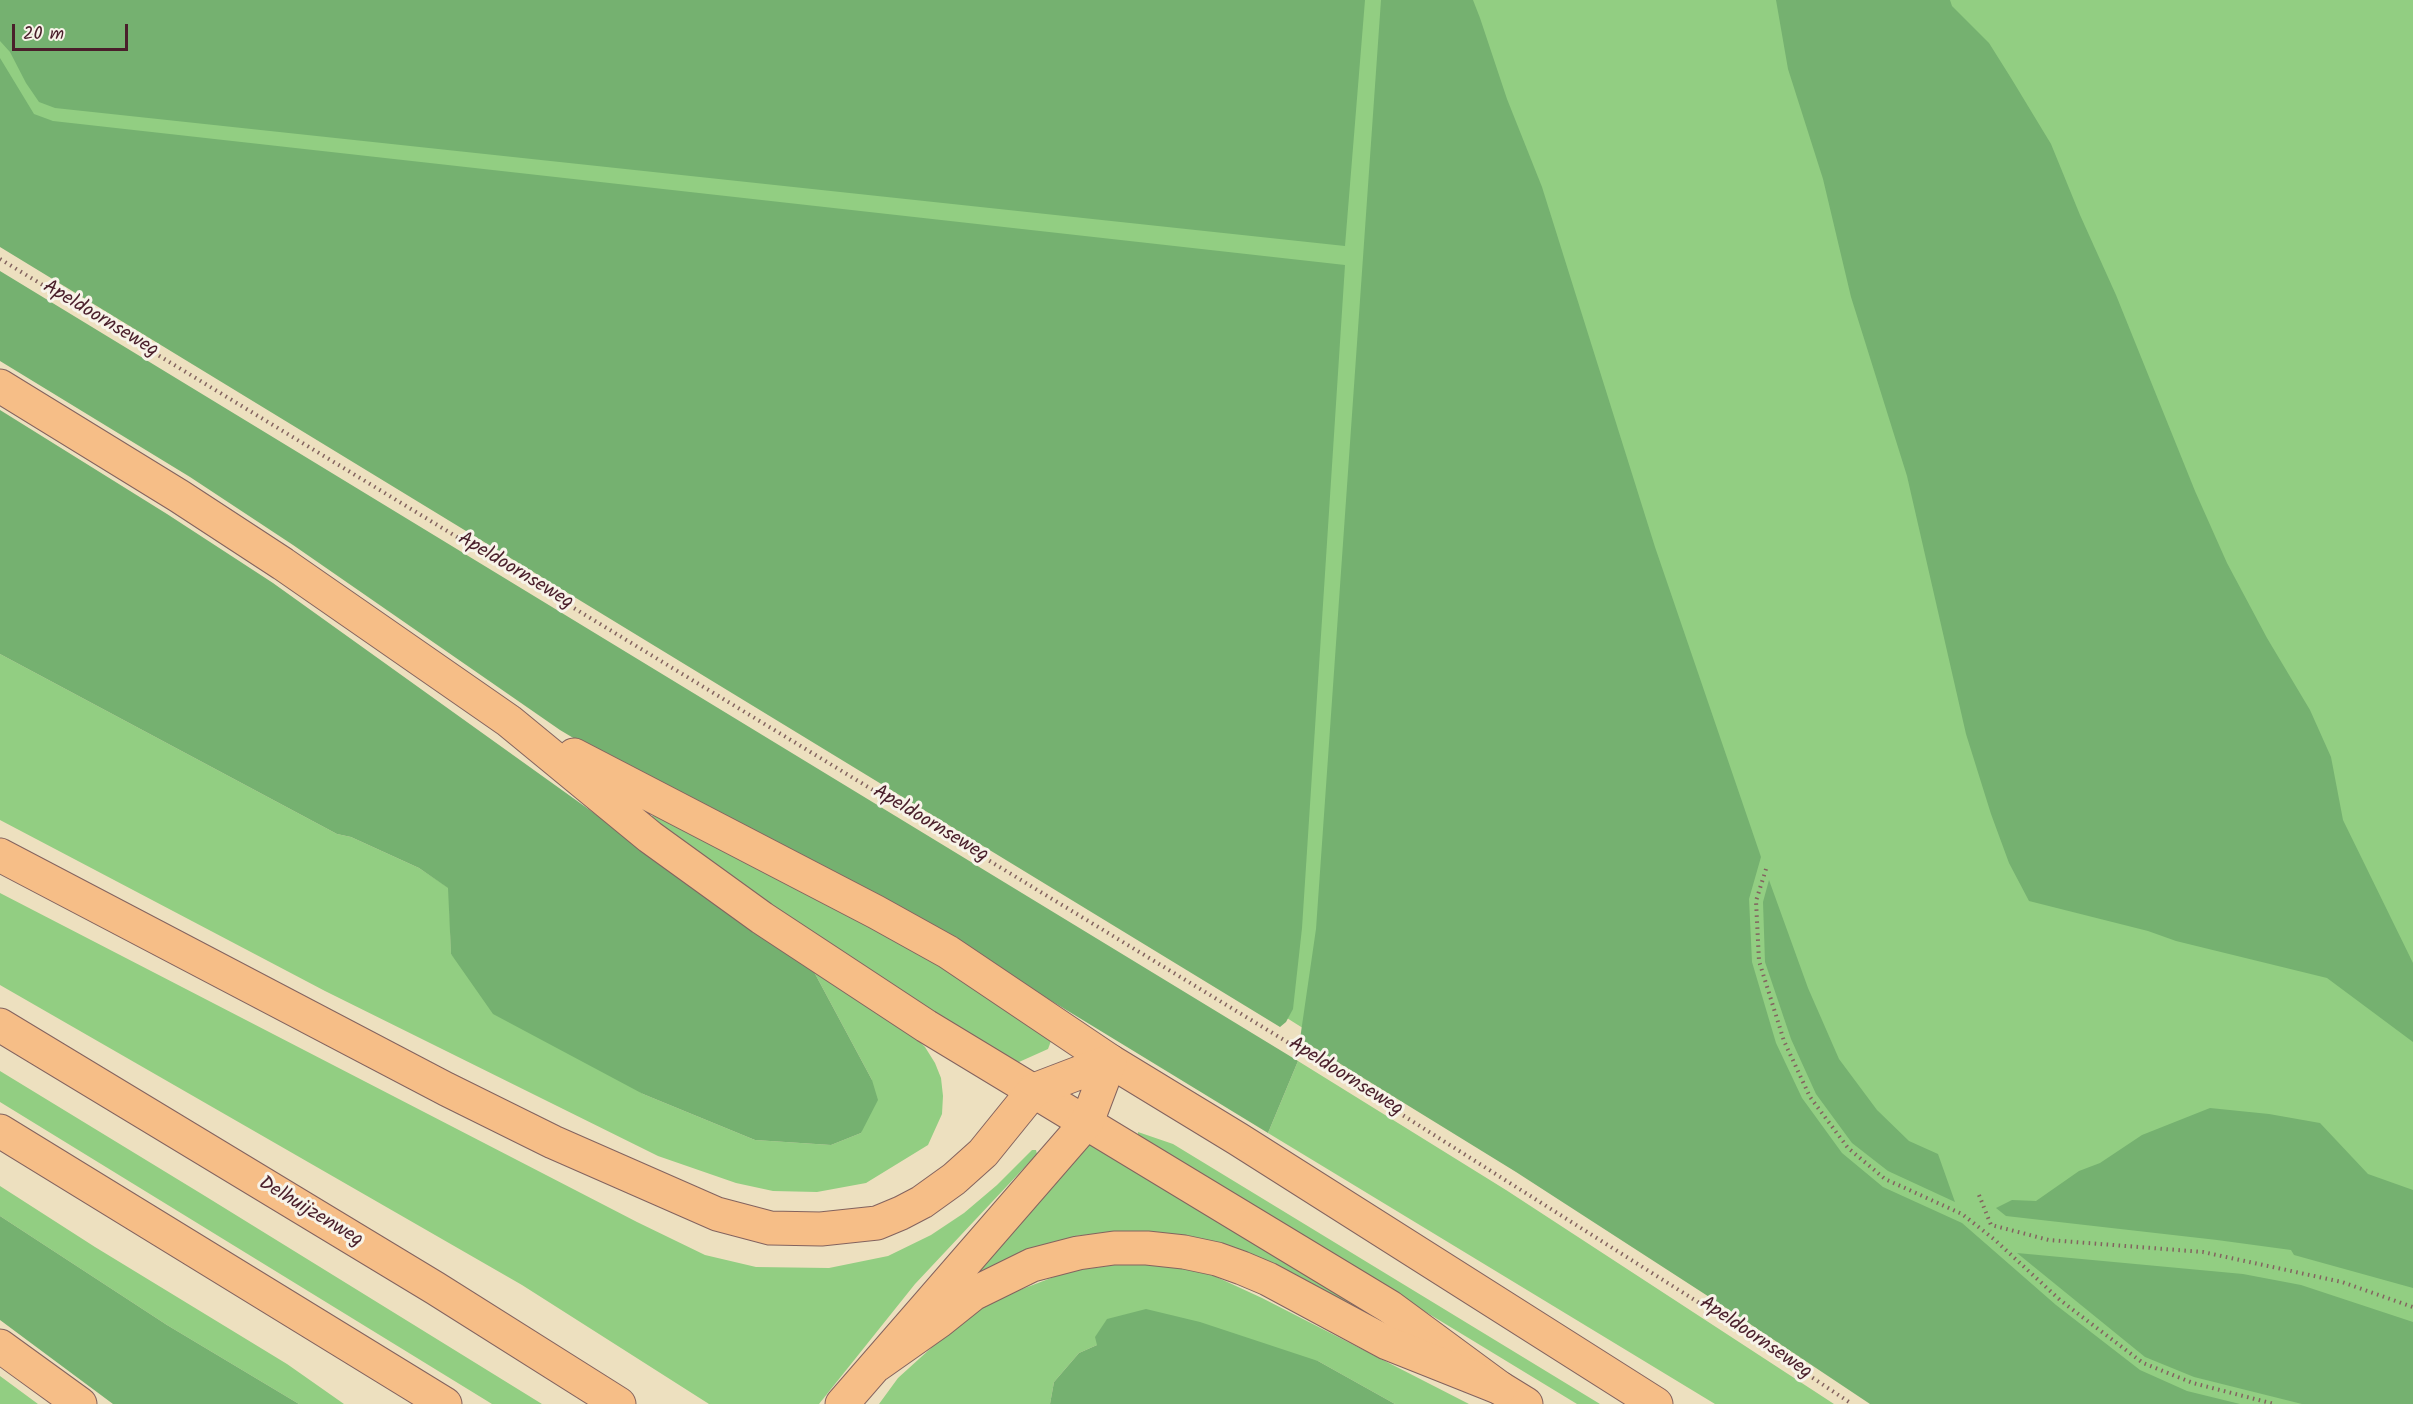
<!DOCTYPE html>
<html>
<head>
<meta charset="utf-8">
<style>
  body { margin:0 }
  #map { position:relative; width:2413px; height:1404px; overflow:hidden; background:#ede0bf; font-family:Kalam,sans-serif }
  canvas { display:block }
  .scale { position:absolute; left:12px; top:24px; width:116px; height:27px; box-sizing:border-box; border:3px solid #4a1f2b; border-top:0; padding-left:8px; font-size:18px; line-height:21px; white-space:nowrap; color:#4a1f2b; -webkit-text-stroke:4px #f7f3e8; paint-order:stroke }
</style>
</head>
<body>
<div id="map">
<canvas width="2413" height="1404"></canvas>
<div class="scale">20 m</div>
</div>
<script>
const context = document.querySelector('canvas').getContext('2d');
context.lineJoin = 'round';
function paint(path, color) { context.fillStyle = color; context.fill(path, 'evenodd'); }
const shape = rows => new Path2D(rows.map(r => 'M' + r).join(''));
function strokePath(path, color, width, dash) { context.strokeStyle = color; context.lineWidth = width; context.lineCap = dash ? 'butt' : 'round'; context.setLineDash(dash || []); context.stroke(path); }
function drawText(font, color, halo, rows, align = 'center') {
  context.font = font + ' Kalam,sans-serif'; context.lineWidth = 6; context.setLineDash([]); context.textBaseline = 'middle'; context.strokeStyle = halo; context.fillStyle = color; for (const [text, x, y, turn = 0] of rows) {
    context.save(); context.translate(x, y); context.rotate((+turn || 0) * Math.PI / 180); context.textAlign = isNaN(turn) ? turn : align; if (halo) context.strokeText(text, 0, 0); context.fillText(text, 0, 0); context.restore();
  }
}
const green = shape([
  [0,0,2413,0,2413,1404,1905,1404,1535,1174,894,771,0,229],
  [0,654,337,834,351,837,419,868,449,888,451,954,643,1094,755,1140,831,1145,861,1133,872,1080,813,970,907,1029,925,1047,935,1063,941,1078,943,1096,942,1114,928,1145,866,1183,817,1192,773,1191,736,1183,658,1156,325,991,0,820],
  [654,813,941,963,1051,1041,1048,1049,1019,1062,1012,1060,829,946,650,820],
  [0,893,637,1222,705,1255,756,1267,829,1268,888,1256,931,1235,964,1213,997,1185,1032,1150,1036,1150,1037,1154,915,1284,819,1404,709,1404,522,1285,0,985],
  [1298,1061,1506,1190,1834,1404,1715,1404,1268,1133],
  [0,1071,205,1196,542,1404,492,1404,0,1102],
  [1138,1132,1173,1144,1600,1404,1577,1404,1138,1137],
  [1092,1142,1393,1325,1390,1329,1224,1244,1187,1236,1112,1232,1076,1236,1027,1250,970,1277,965,1274],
  [0,1186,95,1247,287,1364,344,1404,299,1404,167,1325,0,1216],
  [1148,1264,1182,1268,1210,1274,1262,1298,1469,1404,1395,1404,1318,1361,1097,1345,1079,1353,1054,1382,1050,1404,879,1404,898,1378,941,1339,982,1308,1004,1296,1059,1275,1079,1270,1114,1265],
  [0,1376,38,1404,0,1404]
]);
const forest = shape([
  [0,0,1365,0,1345,246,55,108,39,102,26,83,10,52,0,41],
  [1381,0,1473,0,1480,18,1507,99,1542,187,1655,547,1761,857,1749,899,1752,962,1776,1043,1802,1098,1842,1153,1883,1187,1962,1223,2056,1305,2140,1370,2187,1391,2240,1404,1870,1404,1717,1302,1516,1172,1300,1039,1316,929],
  [1776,0,1950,0,1952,6,1989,43,2011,78,2051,144,2080,215,2116,295,2195,491,2227,563,2267,638,2310,710,2331,757,2343,820,2413,963,2413,1042,2327,978,2176,941,2148,931,2029,901,2009,863,1991,814,1966,734,1907,476,1851,297,1823,179,1788,69],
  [0,58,34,114,53,121,1345,265,1302,928,1293,1009,1286,1022,1280,1027,0,247],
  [0,271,1298,1061,1268,1133,1027,986,647,782,560,730,293,545,190,477,0,361],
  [0,410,167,514,273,583,813,970,872,1080,878,1100,861,1133,831,1145,755,1140,643,1094,493,1014,451,954,448,888,419,868,351,837,337,834,0,654],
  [1769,880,1808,988,1839,1059,1877,1110,1909,1141,1938,1154,1955,1202,1888,1171,1852,1143,1816,1094,1791,1039,1765,962,1763,902],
  [2210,1108,2269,1114,2320,1123,2368,1174,2413,1190,2413,1288,2294,1255,2291,1250,2217,1240,2006,1216,1996,1208,2012,1200,2036,1201,2079,1171,2100,1163,2142,1135],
  [0,1216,167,1325,299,1404,113,1404,0,1320],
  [2017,1253,2243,1274,2301,1285,2413,1322,2413,1404,2302,1404,2194,1377,2145,1357],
  [1146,1309,1200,1322,1318,1361,1395,1404,1050,1404,1054,1382,1079,1353,1097,1345,1095,1337,1107,1319]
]);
const path = shape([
  [0,259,1284,1040,1712,1311,1852,1404],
  [1766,869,1756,901,1759,961,1784,1041,1810,1097,1848,1148,1885,1179,1962,1214,1995,1240,2060,1300,2143,1363,2193,1383,2274,1404],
  [1979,1195,1991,1225,2049,1240,2203,1252,2342,1282,2413,1307]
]);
const primary = shape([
  [0,386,179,496,283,564,509,721,650,837,762,918,926,1026,1390,1307,1500,1388,1526,1404],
  [574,755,876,912,948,952,1110,1061,1238,1139,1656,1404]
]);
const highway = shape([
  [0,855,446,1089,553,1142,717,1214,770,1228,821,1229,877,1223,901,1213,922,1202,954,1179,983,1153,1034,1090,1110,1061],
  [0,1025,435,1288,619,1404],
  [0,1131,445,1404],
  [0,1346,80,1404],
  [877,1365,938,1322,973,1294,1032,1265,1078,1253,1114,1248,1147,1248,1184,1252,1217,1259,1242,1268,1268,1279,1387,1343,1500,1388],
  [842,1404,1087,1122,1110,1061]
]);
const streetNames = [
  ["Apeldoornseweg",100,320,31],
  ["Apeldoornseweg",515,572,31],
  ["Apeldoornseweg",930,825,31],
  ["Apeldoornseweg",1345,1078,32],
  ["Delhuijzenweg",310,1213,31],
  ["Apeldoornseweg",1755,1339,34]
];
paint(green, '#92ce82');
paint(forest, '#75b170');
strokePath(primary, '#83635f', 35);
strokePath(highway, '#83635f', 35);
strokePath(path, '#83635f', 4, [1.5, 4.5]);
strokePath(primary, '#f6be87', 33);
strokePath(highway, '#f6be87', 33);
drawText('20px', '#4a1f2b', '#f7f3e8', streetNames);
</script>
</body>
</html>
